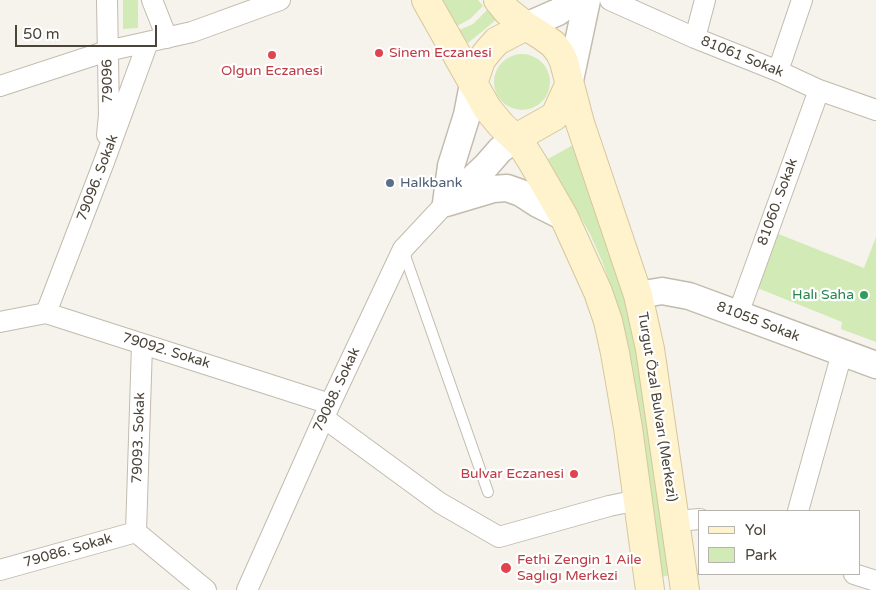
<!DOCTYPE html>
<html>
<head>
<meta charset="utf-8">
<style>
  body { margin:0 }
  #map { position:relative; width:876px; height:590px; overflow:hidden; background:#f6f3ec; font-family:"Varela Round",sans-serif }
  canvas { display:block }
  .legend { position:absolute; left:698px; top:510px; width:162px; height:65px; box-sizing:border-box; background:#fff; border:1px solid #b7b4b0; margin:0; padding:6px 9px; list-style:none; font-size:15px; color:#4b4439 }
  .legend li { display:flex; align-items:center; gap:10px; height:25px }
  .legend b { width:25px; border:1px solid #b7b4b0 }
  .scale { position:absolute; left:15px; top:25px; width:142px; height:22px; box-sizing:border-box; border:2px solid #4b4439; border-top:0; padding-left:6px; font-size:15px; line-height:18px; white-space:nowrap; color:#4b4439; -webkit-text-stroke:4px #fff; paint-order:stroke }
</style>
</head>
<body>
<div id="map">
<canvas width="876" height="590"></canvas>
<ul class="legend">
<li><b style="height:6px;background:#fff3cd"></b>Yol</li>
<li><b style="height:14px;background:#d2eab5"></b>Park</li>
</ul>
<div class="scale">50 m</div>
</div>
<script>
const context = document.querySelector('canvas').getContext('2d');
context.lineJoin = 'round';
function paint(path, color) { context.fillStyle = color; context.fill(path, 'evenodd'); }
const shape = rows => new Path2D(rows.map(r => 'M' + r).join(''));
function strokePath(path, color, width, dash) { context.strokeStyle = color; context.lineWidth = width; context.lineCap = dash ? 'butt' : 'round'; context.setLineDash(dash || []); context.stroke(path); }
function drawText(font, color, halo, rows, align = 'center') {
  context.font = font + ' "Varela Round",sans-serif'; context.lineWidth = 4.5; context.setLineDash([]); context.textBaseline = 'middle'; context.strokeStyle = halo; context.fillStyle = color; for (const [text, x, y, turn = 0] of rows) {
    context.save(); context.translate(x, y); context.rotate((+turn || 0) * Math.PI / 180); context.textAlign = isNaN(turn) ? turn : align; if (halo) context.strokeText(text, 0, 0); context.fillText(text, 0, 0); context.restore();
  }
}
const green = shape([
  [123,0,138,0,138,28,123,29],
  [442,0,478,0,483,6,470,19,457,26],
  [487,10,496,20,468,43,459,30,473,24],
  '494 82a28 28 0 1 1 56 0a28 28 0 1 1-56 0Z',
  [573,145,618,277,630,317,641,373,670,575,661,577,621,318,616,300,602,261,590,234,548,159],
  [766,229,864,268,876,237,876,342,841,329,842,322,745,283]
]);
const service = shape([
  [403,250,488,492]
]);
const minor = shape([
  [152,0,167,38],
  [610,0,695,38,778,71,819,90,876,110],
  [695,38,705,0],
  [778,71,802,0],
  [0,86,107,51,192,32,280,0],
  [107,135,109,115,107,0],
  [46,313,104,162,148,42],
  [738,314,819,90],
  [0,322,46,313,330,404],
  [324,418,440,503,499,537,609,506,638,500],
  [798,511,842,353],
  [676,521,700,519],
  [136,532,142,345],
  [136,532,206,590],
  [0,570,136,532],
  [854,574,876,581],
  [247,590,330,404,403,249,446,203]
]);
const tertiary = shape([
  [526,26,558,12,575,0],
  [569,85,587,0],
  [451,199,486,166,500,150,516,138],
  [446,203,493,189,507,188,521,193,538,204,564,217],
  [446,203,451,166,467,115,473,84],
  [638,295,662,291,689,296,876,365]
]);
const secondary = shape([
  [426,0,487,108,501,125,521,144,533,163,564,217,598,292,608,321,615,353,628,428,650,590],
  [498,0,507,11,526,26,542,36,553,44,560,53,564,62,580,123,638,295,650,349,685,590],
  [473,84,481,60,488,51,497,41,526,26],
  [516,138,555,116,569,85]
]);
const markers = [
  [379,53,5,"#e0444e"],
  [272,55,5,"#e0444e"],
  [390,183,5,"#5c6f8a"],
  [864,295,5,"#2e9e5b"],
  [574,474,5,"#e0444e"],
  [506,568,6,"#e0444e"]
];
const healthNames = [
  ["Sinem Eczanesi",389,53],
  ["Olgun Eczanesi",272,71,"center"],
  ["Bulvar Eczanesi",564,474,"right"],
  ["Fethi Zengin 1 Aile",517,560],
  ["Saglıgı Merkezi",517,576]
];
const streetNames = [
  ["81061 Sokak",742,57,22],
  ["79096",108,81,-91],
  ["79096. Sokak",98,178,-69],
  ["81060. Sokak",778,202,-70],
  ["81055 Sokak",758,322,21],
  ["79092. Sokak",166,351,17],
  ["79088. Sokak",337,390,-65],
  ["Turgut Özal Bulvarı (Merkezi)",657,407,81],
  ["79093. Sokak",139,438,-88],
  ["79086. Sokak",68,551,-16]
];
const serviceNames = [
  ["Halkbank",400,183]
];
const leisureNames = [
  ["Halı Saha",854,295]
];
paint(green, '#d2eab5');
strokePath(service, '#c2bbae', 12);
strokePath(minor, '#c2bbae', 22);
strokePath(tertiary, '#c2bbae', 29);
strokePath(secondary, '#d6c79b', 30);
strokePath(service, '#fff', 10);
strokePath(minor, '#fff', 20);
strokePath(tertiary, '#fff', 26);
strokePath(secondary, '#fff3cd', 28);
for (const [x, y, r, color] of markers) { const dot = new Path2D(); dot.arc(x, y, r, 0, 2 * Math.PI); context.fillStyle = color; context.fill(dot); strokePath(dot, '#fff', 2); }
drawText('14px', '#be3a42', '#fff', healthNames, 'left');
drawText('14px', '#4b4439', '#fff', streetNames);
drawText('14px', '#4e5e75', '#fff', serviceNames, 'left');
drawText('14px', '#27864d', '#fff', leisureNames, 'right');
</script>
</body>
</html>
